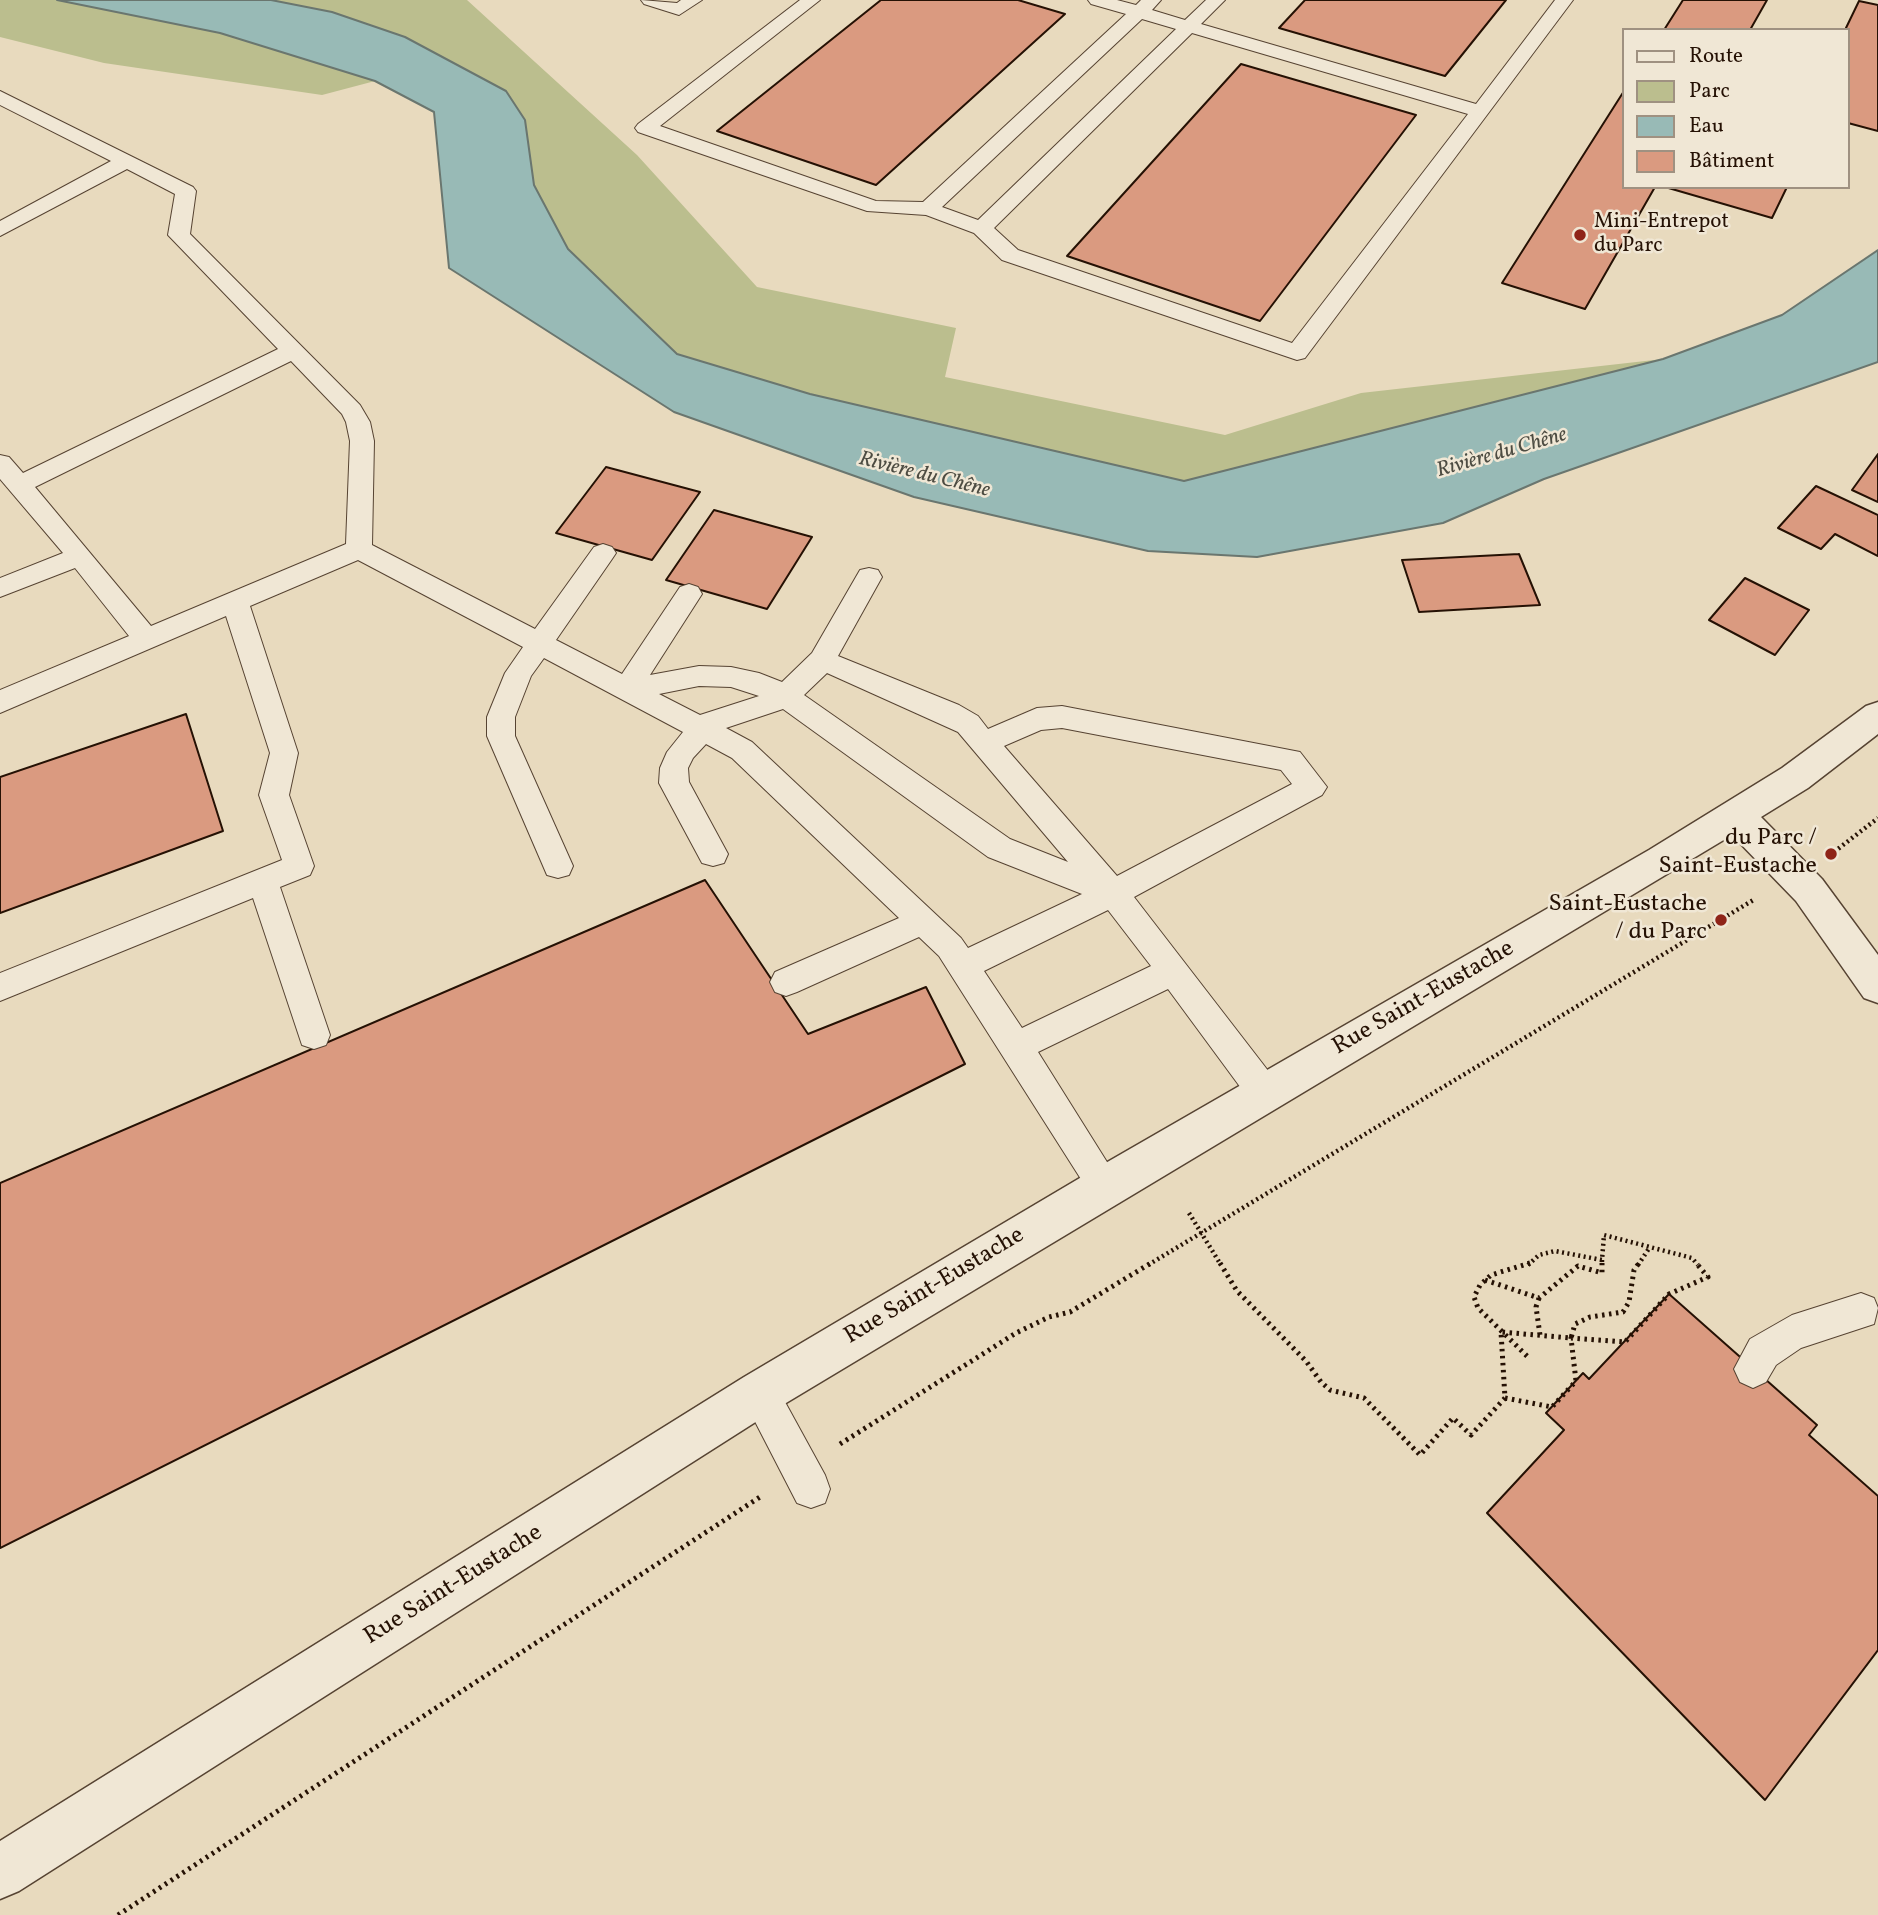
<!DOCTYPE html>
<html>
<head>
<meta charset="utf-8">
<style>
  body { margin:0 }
  #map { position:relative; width:1878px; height:1915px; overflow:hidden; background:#e8dabe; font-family:Vollkorn,serif }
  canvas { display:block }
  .legend { position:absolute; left:1622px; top:28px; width:228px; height:161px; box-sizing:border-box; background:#f0e7d5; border:2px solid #9f9181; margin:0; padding:9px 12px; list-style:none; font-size:21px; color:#251104 }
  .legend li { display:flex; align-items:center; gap:14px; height:35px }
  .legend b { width:35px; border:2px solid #9f9181 }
</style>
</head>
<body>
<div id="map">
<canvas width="1878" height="1915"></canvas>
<ul class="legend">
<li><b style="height:9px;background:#f0e7d5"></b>Route</li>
<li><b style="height:19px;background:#bbbe8e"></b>Parc</li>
<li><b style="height:19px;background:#98bab6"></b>Eau</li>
<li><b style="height:19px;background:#da9a80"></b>Bâtiment</li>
</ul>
</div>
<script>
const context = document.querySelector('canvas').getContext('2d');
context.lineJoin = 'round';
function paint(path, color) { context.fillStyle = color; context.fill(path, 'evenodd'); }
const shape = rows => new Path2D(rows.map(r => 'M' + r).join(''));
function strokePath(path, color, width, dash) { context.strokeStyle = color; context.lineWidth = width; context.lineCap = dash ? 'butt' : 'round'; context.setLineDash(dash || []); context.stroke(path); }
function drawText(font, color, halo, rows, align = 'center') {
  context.font = font + ' Vollkorn,serif'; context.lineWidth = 5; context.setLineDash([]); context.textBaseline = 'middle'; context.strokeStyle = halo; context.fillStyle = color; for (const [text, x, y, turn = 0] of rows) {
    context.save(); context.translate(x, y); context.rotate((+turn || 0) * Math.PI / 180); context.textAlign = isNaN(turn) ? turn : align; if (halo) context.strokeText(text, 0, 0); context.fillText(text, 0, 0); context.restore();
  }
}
const green = shape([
  [0,0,57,0,220,33,375,81,322,95,104,63,0,37],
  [271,0,467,0,637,155,757,287,956,328,945,377,1225,435,1361,393,1663,359,1185,481,810,394,677,354,568,249,534,185,525,120,332,12]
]);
const water = shape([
  [57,0,271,0,332,12,405,37,506,91,525,120,534,185,568,249,677,354,810,394,1184,481,1663,359,1782,315,1878,250,1878,362,1544,479,1443,523,1257,557,1148,551,914,497,674,412,449,268,434,112,375,81,220,33,57,0]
]);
const building = shape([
  [881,0,1018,0,1065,14,876,185,717,131,881,0],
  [1305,0,1506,0,1445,76,1279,28,1305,0],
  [1683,0,1767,0,1750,30,1664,30,1683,0],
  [1859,1,1878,5,1878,131,1848,123,1848,30,1845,30,1859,1],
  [1241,64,1416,115,1260,321,1067,256,1241,64],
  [1624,91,1624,187,1655,187,1585,309,1502,283,1624,91],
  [1665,187,1787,187,1772,218,1665,187],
  [1878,454,1878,502,1852,490,1878,454],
  [606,467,700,492,652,560,556,533,606,467],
  [1816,486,1878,515,1878,556,1835,534,1821,549,1778,528,1816,486],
  [714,510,812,537,767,609,666,580,714,510],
  [1519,554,1540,605,1419,612,1402,560,1519,554],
  [1745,578,1809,610,1775,655,1709,620,1745,578],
  [186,714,223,831,0,913,0,777,186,714],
  [705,880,808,1034,926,987,965,1064,0,1548,0,1183,705,880],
  [1669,1294,1817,1425,1809,1435,1878,1496,1878,1650,1765,1800,1487,1513,1564,1430,1546,1413,1583,1373,1589,1379,1669,1294]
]);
const pathFar1 = shape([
  [1834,852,1878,818],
  [1189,1213,1221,1265],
  [1602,1260,1602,1265],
  [1148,1265,1755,899],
  [1528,1265,1539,1255,1555,1251,1602,1260,1604,1235,1692,1258,1698,1265],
  [1638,1265,1650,1247]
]);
const path = shape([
  [1220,1263,1237,1291,1306,1361,1321,1382,1330,1390,1364,1398,1420,1455,1453,1418,1471,1435,1505,1398,1501,1332,1571,1338,1575,1324,1590,1317,1623,1312,1629,1302,1634,1270,1639,1263],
  [1530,1263,1491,1275,1480,1285,1474,1297,1478,1308,1530,1359],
  [1485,1280,1539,1298,1578,1266,1602,1273,1602,1263],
  [1539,1298,1536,1307,1540,1335],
  [1505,1398,1552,1407,1576,1381,1571,1338,1625,1342,1669,1294,1708,1277,1696,1263],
  [840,1444,1016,1333,1049,1317,1070,1312,1151,1263],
  [118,1915,760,1497]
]);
const service = shape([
  [641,0,677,3,681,0,702,0,679,15,644,4,641,0],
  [800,0,820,0,660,126,876,201,923,202,1126,14,1091,4,1088,0,1117,0,1136,5,1141,0,1161,0,1152,10,1185,20,1206,0,1225,0,1201,24,1476,104,1555,0,1573,0,1305,358,1297,360,1002,260,974,233,926,215,867,211,638,132,635,128,638,124,800,0],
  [1142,19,1176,29,978,220,942,207,1142,19],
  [1192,33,1468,114,1292,343,1018,250,994,228,1192,33],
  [0,91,193,187,196,191,190,234,360,405,370,422,374,441,372,545,535,629,594,547,603,544,612,547,616,553,612,559,556,640,622,674,680,587,689,584,698,587,702,594,650,675,699,666,731,667,759,673,782,682,812,653,860,570,869,568,878,570,882,577,838,656,959,705,978,716,988,729,1037,708,1062,706,1300,752,1327,787,1322,795,1134,897,1276,1081,1281,1092,1276,1103,1264,1107,1252,1103,1168,989,1038,1052,1122,1186,1117,1198,1105,1202,1093,1198,939,956,919,937,797,992,786,996,775,992,770,982,775,972,899,918,732,758,706,744,693,758,688,768,689,782,728,854,724,863,713,866,702,863,659,783,660,768,667,752,683,732,544,658,531,676,515,717,515,736,573,866,569,875,558,878,547,875,487,736,487,717,505,673,523,647,358,560,250,606,298,753,289,795,314,866,310,875,280,887,330,1035,326,1045,314,1049,302,1045,253,898,0,1001,0,973,282,860,259,795,270,753,226,616,0,713,0,690,129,636,75,568,0,597,0,578,63,553,0,479,0,455,9,457,23,473,278,349,168,235,175,194,127,169,0,236,0,221,111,161,0,105,0,91],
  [291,361,342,414,346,422,350,441,346,544,151,626,35,487,291,361],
  [827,673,958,732,1068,862,1010,839,804,695,827,673],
  [699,686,731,687,759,696,700,715,659,694,699,686],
  [783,709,988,857,1082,894,968,948,961,938,752,742,726,728,783,709],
  [1062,728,1281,770,1292,784,1117,876,1004,746,1041,730,1062,728],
  [1108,910,1151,966,1022,1028,984,971,1108,910],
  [1861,1293,1874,1298,1878,1308,1874,1324,1801,1348,1776,1365,1766,1382,1753,1388,1740,1382,1734,1369,1750,1339,1792,1315,1861,1293],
  [760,1374,773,1380,825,1475,830,1489,825,1503,811,1508,797,1503,747,1406,741,1393,747,1380,760,1374]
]);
const tertiary = shape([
  [1878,702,1878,734,1808,788,1761,817,1822,879,1878,955,1878,1003,1864,998,1796,901,1732,835,776,1409,19,1891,0,1899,0,1841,744,1377,1090,1172,1649,850,1782,768,1866,706,1878,702]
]);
const markers = [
  [1580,235,7,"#8f2418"],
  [1831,854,7,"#8f2418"],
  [1721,920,7,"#8f2418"]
];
const farPoinames = [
  ["Mini-Entrepot",1594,223],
  ["du Parc",1594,247]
];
const farWaternames = [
  ["Rivière du Chêne",1502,454,-16],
  ["Rivière du Chêne",924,476,14]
];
const poiNames = [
  ["du Parc /",1817,840],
  ["Saint-Eustache",1817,868],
  ["Saint-Eustache",1707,906],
  ["/ du Parc",1707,934]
];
const streetNames = [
  ["Rue Saint-Eustache",1424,999,-30],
  ["Rue Saint-Eustache",935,1287,-31],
  ["Rue Saint-Eustache",454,1586,-32]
];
paint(green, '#bbbe8e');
paint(water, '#98bab6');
strokePath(water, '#6a766f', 2);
paint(building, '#da9a80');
strokePath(building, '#251104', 2);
strokePath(service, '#564332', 2);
strokePath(tertiary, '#564332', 3);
strokePath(pathFar1, '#251104', 4.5, [2, 3.5]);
strokePath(path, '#251104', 5, [2.5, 4.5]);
paint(service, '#f0e7d5');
paint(tertiary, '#f0e7d5');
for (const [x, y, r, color] of markers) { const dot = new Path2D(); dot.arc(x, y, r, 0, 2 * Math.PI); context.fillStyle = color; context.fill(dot); strokePath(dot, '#f0e7d5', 2.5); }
drawText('21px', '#251104', '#f0e7d5', farPoinames, 'left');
drawText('italic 21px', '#4d4c42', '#f0e7d5', farWaternames);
drawText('24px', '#251104', '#f0e7d5', poiNames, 'right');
drawText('24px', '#251104', '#f0e7d5', streetNames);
</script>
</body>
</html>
